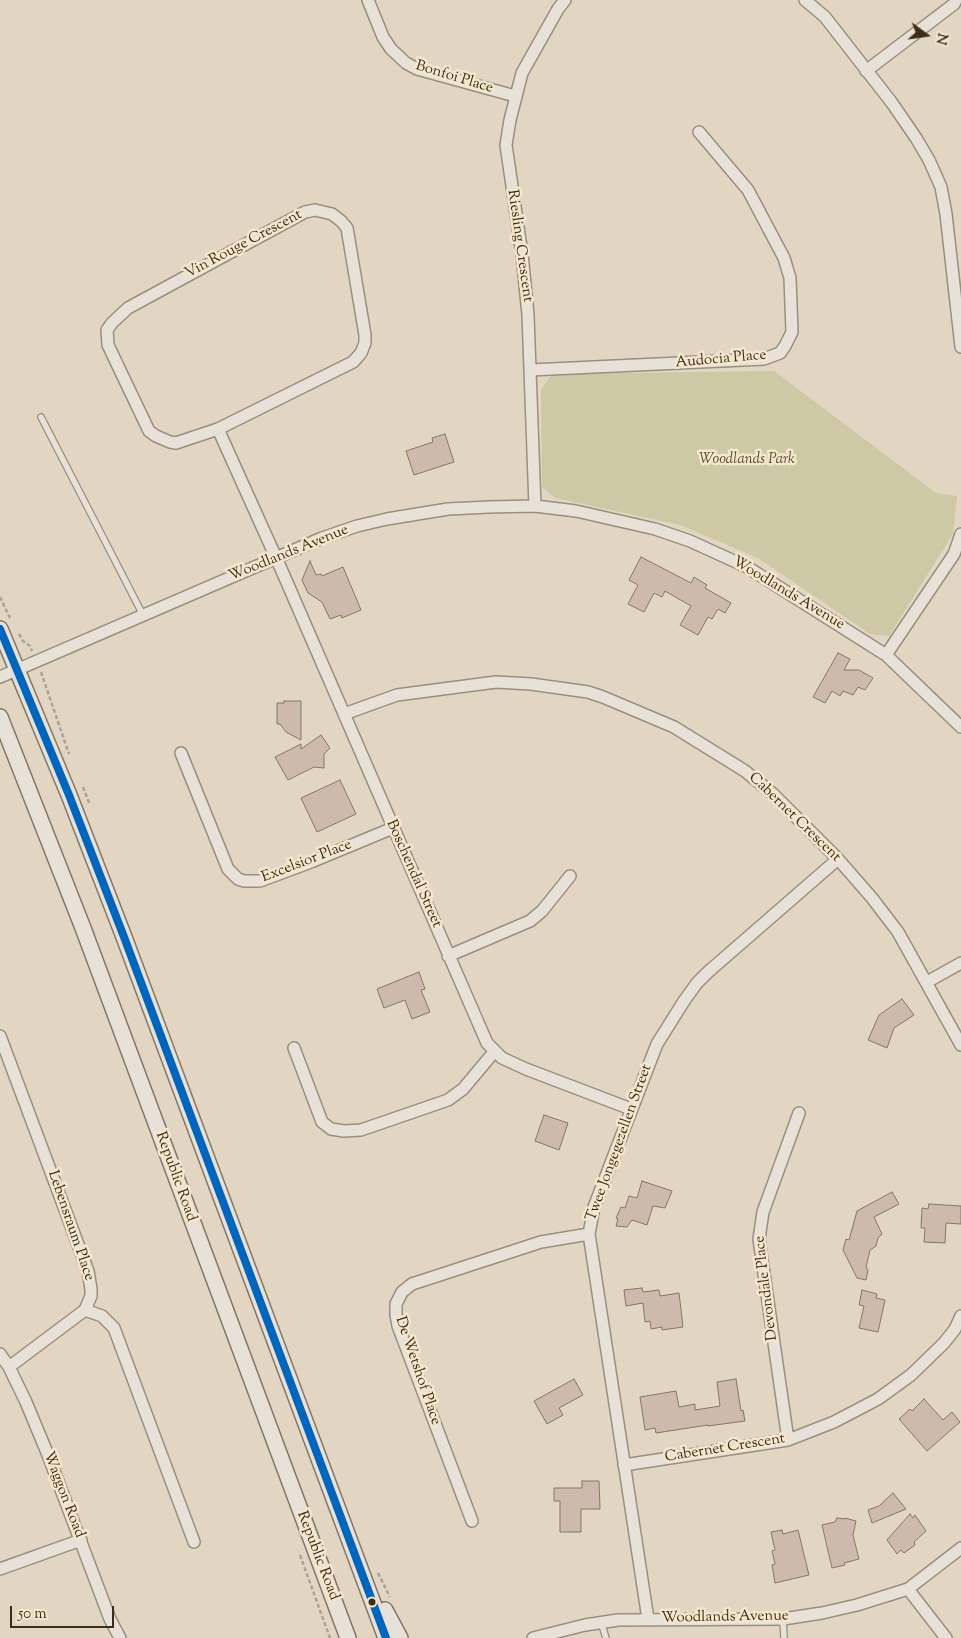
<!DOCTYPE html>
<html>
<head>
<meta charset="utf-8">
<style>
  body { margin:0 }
  #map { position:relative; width:961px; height:1638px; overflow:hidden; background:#e2d6c2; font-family:"Sorts Mill Goudy",serif }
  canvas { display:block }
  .north { position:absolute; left:901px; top:10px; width:50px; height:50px; -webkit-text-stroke:4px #f5e6cf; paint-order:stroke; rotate:104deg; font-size:14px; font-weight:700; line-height:20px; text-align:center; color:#3f2d13 }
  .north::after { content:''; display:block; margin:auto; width:18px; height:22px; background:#3f2d13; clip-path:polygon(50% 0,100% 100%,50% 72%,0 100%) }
  .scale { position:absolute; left:10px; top:1606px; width:104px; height:22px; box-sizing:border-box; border:2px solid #3f2d13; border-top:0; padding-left:6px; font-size:15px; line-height:18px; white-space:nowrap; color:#3f2d13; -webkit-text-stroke:4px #f5e6cf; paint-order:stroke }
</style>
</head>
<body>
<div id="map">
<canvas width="961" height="1638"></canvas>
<div class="north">N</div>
<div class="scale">50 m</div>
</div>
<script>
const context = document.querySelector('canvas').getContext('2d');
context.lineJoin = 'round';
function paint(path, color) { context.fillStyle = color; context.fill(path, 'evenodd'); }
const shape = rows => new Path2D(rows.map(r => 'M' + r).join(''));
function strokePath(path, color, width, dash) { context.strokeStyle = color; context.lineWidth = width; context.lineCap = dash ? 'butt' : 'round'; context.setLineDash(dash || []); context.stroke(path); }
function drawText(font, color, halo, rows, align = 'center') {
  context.font = font + ' "Sorts Mill Goudy",serif'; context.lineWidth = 5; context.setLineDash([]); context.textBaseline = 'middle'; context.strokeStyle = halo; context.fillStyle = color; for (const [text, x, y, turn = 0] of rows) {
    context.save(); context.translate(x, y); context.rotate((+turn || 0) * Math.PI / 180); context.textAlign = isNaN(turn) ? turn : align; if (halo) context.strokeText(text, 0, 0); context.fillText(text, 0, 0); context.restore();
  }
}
const green = shape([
  [774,371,936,493,957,496,953,534,889,636,870,634,758,558,680,525,555,498,542,487,541,389,552,374]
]);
const building = shape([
  [445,434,454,462,414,475,406,451,433,442,432,438,445,434],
  [641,557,691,583,694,577,707,585,705,588,731,603,725,613,718,609,712,619,708,617,698,635,680,625,691,606,665,591,662,597,654,593,644,612,628,604,638,585,629,580,641,557],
  [310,561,316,575,321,574,322,576,343,567,361,610,342,618,341,615,330,619,322,602,308,593,302,580,310,561],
  [838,653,850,659,844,670,859,670,873,678,865,690,858,687,853,695,843,691,840,696,832,691,825,703,813,697,838,653],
  [284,701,301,701,301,740,286,732,280,724,277,724,277,703,284,703,284,701],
  [321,735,330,748,324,754,324,768,314,767,288,780,275,757,301,744,301,749,321,735],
  [340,780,356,814,317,832,301,798,340,780],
  [419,972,425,989,421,990,430,1012,412,1019,405,1000,384,1008,377,989,419,972],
  [902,999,914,1015,894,1028,887,1048,868,1040,879,1015,902,999],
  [544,1115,568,1123,559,1150,535,1141,544,1115],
  [642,1181,672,1191,665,1208,653,1206,647,1225,632,1220,627,1227,616,1226,618,1219,616,1218,621,1207,625,1208,629,1196,637,1198,642,1181],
  [892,1192,899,1204,874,1217,882,1234,878,1238,876,1246,870,1250,866,1267,868,1270,866,1280,857,1278,843,1250,846,1239,849,1240,857,1211,892,1192],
  [929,1204,961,1206,961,1224,946,1223,945,1243,924,1242,925,1228,921,1228,922,1208,928,1209,929,1204],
  [642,1288,643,1292,659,1290,660,1296,679,1293,683,1327,662,1330,662,1327,651,1329,650,1321,645,1322,643,1303,626,1306,624,1290,642,1288],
  [862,1290,877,1294,876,1298,885,1300,878,1332,859,1328,864,1306,859,1305,862,1290],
  [574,1379,583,1395,559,1408,563,1415,547,1424,534,1401,574,1379],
  [736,1379,741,1411,743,1410,745,1421,708,1426,708,1425,656,1433,655,1428,645,1430,640,1397,676,1391,679,1407,695,1404,695,1410,720,1406,717,1382,736,1379],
  [924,1399,943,1420,952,1412,960,1422,927,1451,899,1419,910,1409,912,1411,924,1399],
  [582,1481,599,1481,600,1509,581,1509,581,1532,560,1532,560,1501,554,1501,554,1488,582,1488,582,1481],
  [893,1493,906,1509,872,1523,868,1510,879,1506,893,1493],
  [910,1514,913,1518,915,1515,926,1531,914,1542,915,1545,904,1553,901,1550,897,1554,887,1540,910,1514],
  [837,1518,845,1519,845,1518,856,1521,853,1535,859,1559,844,1563,845,1565,832,1568,822,1525,835,1522,837,1518],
  [782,1530,783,1534,798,1530,809,1575,775,1583,772,1565,775,1564,772,1551,775,1550,771,1532,782,1530]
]);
const path = shape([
  [0,597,10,618],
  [19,634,23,641,30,646,32,651],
  [41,672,69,754],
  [83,787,90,805],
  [300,1555,330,1638],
  [378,1573,390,1597]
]);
const service = shape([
  [41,417,143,615],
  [783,1619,784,1638],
  [601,1622,606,1638]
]);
const minor = shape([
  [368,0,383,37,391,49,406,63,417,69,515,96],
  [805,0,825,17,892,103,916,138,929,160,941,187,946,214,961,347],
  [866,71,954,4,956,0],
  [315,210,332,214,341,221,347,228,365,335,365,343,361,353,353,362,218,429,176,443,170,442,156,436,149,431,108,345,107,330,112,323,128,308,305,212,315,210],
  [530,370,764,359,780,353,785,346,792,332,790,278,784,258,748,190,699,132],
  [218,429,282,571,487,1043,502,1058,526,1069,631,1109],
  [535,506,528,315,522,254,506,145,510,120,522,73,558,9,565,0],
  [886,655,954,554,961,534],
  [0,677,322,538,357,526,387,519,448,509,489,507,535,506,576,511,655,529,690,541,747,567,886,655,961,727],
  [344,714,397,695,496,682,531,684,588,692,603,697,674,727,745,771,773,794,838,859,872,898,898,932,961,1045],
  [181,753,228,869,238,879,244,881,260,881,311,862,393,828],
  [448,956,530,921,542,911,570,876],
  [927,982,961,963],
  [0,1036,88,1271,91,1289,91,1296,85,1310,9,1367],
  [294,1048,322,1122,331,1129,344,1131,361,1130,448,1100,463,1089,494,1052],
  [85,1310,102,1316,114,1328,194,1542],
  [0,1354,9,1367,26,1402,48,1455,110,1619,120,1638],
  [788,1440,759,1239,763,1212,799,1113],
  [624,1465,788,1440,834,1422,878,1399,911,1375,944,1343,955,1329,961,1316],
  [472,1521,398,1326,396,1315,396,1304,402,1292,412,1284,541,1242,589,1234],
  [0,1569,81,1540],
  [908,1589,946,1638],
  [648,1619,589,1234,594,1207,657,1044,684,1001,697,983,708,972,838,859],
  [533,1638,585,1625,618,1620,783,1619,822,1613,857,1605,908,1589,961,1548]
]);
const secondary = shape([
  [0,629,69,795,124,937,386,1638],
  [0,717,83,928,348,1638],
  [385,1610,400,1638]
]);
const bus1 = shape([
  [0,629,69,795,124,937,386,1638]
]);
const markers = [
  [372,1602,4.5,"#3f2d13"]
];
const streetNames = [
  ["Bonfoi Place",454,78,17],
  ["Vin Rouge Crescent",244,245,-28],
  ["Riesling Crescent",519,246,82],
  ["Audocia Place",721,360,-5],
  ["Woodlands Avenue",289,554,-22],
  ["Woodlands Avenue",788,594,31],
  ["Cabernet Crescent",794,818,44],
  ["Excelsior Place",307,862,-21],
  ["Boschendal Street",413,874,66],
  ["Twee Jongegezellen Street",620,1143,-70],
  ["Republic Road",175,1177,70],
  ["Lebensraum Place",70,1226,71],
  ["Devondale Place",767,1288,-97],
  ["De Wetshof Place",417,1371,71],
  ["Cabernet Crescent",725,1449,-9],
  ["Waggon Road",63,1495,69],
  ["Republic Road",317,1556,69],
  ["Woodlands Avenue",725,1618,-1]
];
const parkNames = [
  ["Woodlands Park",747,460]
];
paint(green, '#cdc9a4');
paint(building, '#cebaad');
strokePath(building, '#817769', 1);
strokePath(service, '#988f81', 8);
strokePath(minor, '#988f81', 14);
strokePath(secondary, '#817769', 18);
strokePath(path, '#a9a298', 2.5, [4, 2.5]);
strokePath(service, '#e8e1d7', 5.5);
strokePath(minor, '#e8e1d7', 11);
strokePath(secondary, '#e8e1d7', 15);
strokePath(bus1, '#0065bd', 8);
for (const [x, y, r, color] of markers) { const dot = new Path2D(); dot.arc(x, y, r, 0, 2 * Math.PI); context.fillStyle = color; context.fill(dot); strokePath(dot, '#f5e6cf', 2); }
drawText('15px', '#3f2d13', '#f5e6cf', streetNames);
drawText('italic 15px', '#584a2b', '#f5e6cf', parkNames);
</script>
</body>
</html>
